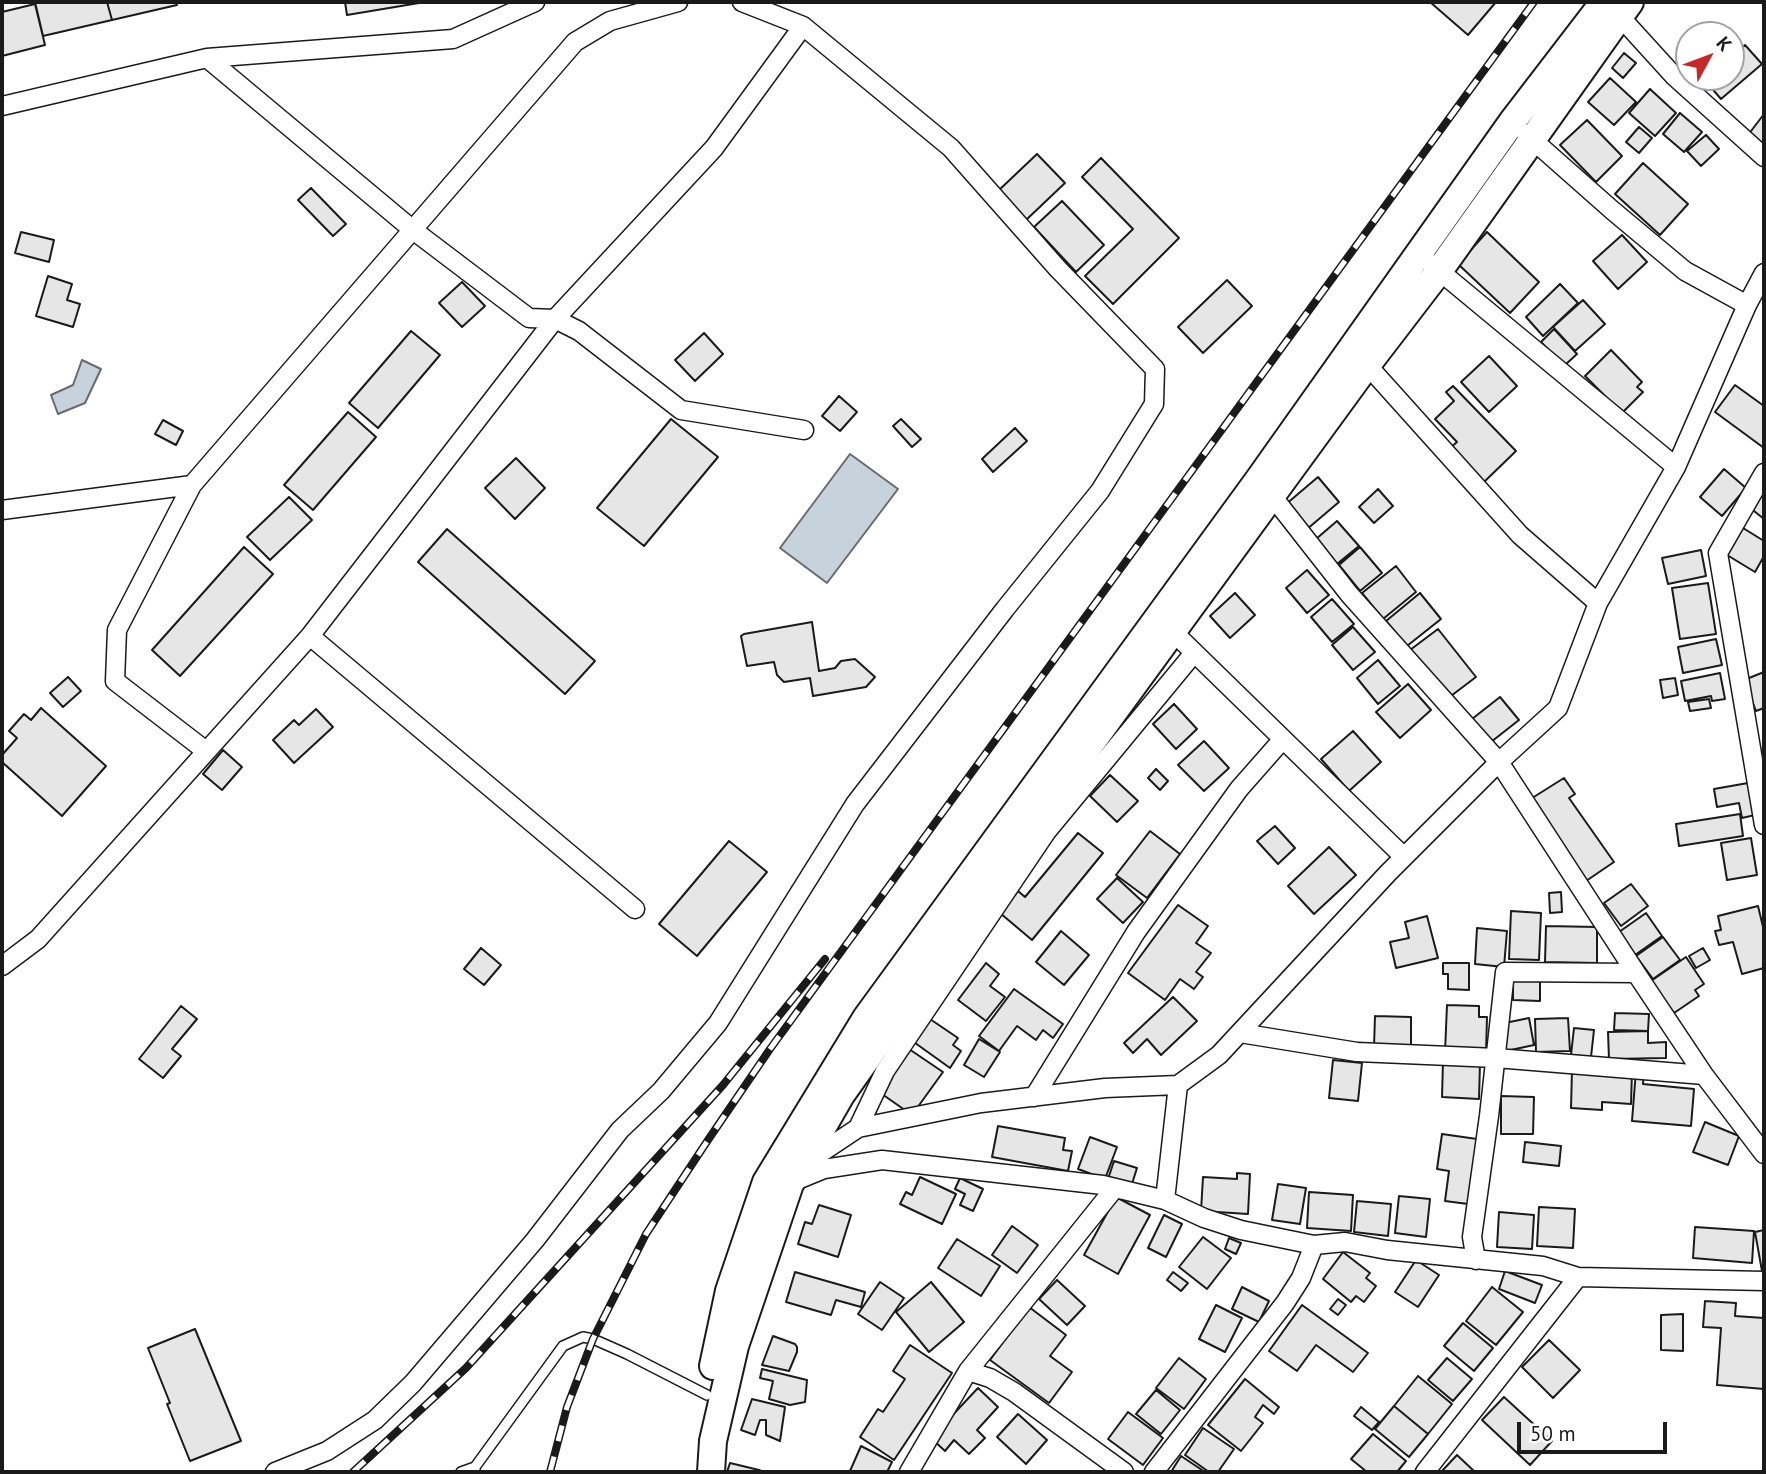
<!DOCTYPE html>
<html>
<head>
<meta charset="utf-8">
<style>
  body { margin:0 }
  #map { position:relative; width:1766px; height:1474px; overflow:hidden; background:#fff; font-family:"PT Sans",sans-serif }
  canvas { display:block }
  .frame { position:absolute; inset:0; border:4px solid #1a1a1a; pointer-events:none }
  .north { position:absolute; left:1675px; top:21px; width:70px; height:70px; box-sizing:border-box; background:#fff; border:2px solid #a3a3a3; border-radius:50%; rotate:49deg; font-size:19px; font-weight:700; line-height:28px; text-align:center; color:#1a1a1a }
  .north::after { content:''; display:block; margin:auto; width:24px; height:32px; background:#c62828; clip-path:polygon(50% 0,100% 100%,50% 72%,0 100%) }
  .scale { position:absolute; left:1517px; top:1422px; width:150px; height:32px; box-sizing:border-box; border:4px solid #1a1a1a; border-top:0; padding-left:9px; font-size:21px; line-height:24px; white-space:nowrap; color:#1a1a1a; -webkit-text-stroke:5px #fff; paint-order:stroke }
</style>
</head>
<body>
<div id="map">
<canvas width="1766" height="1474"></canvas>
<div class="frame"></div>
<div class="north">K</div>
<div class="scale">50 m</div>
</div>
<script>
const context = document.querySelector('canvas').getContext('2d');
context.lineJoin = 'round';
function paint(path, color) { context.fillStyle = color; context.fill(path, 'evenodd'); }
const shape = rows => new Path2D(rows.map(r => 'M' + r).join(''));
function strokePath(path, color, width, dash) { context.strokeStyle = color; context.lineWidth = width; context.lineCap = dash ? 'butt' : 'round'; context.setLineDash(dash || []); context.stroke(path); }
const water = shape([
  [82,360,101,369,85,403,58,414,51,395,73,385,82,360],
  [850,454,898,489,827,583,780,548,850,454]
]);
const building = shape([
  [35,2,107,2,112,20,43,36,35,2],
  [107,2,176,2,177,5,112,20,107,2],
  [345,2,419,2,419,3,347,15,345,2],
  [1430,2,1496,2,1468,35,1430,2],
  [35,4,45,45,2,56,2,12,35,4],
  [1733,41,1740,50,1745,45,1762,64,1721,99,1702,77,1731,77,1733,41],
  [1624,53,1636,63,1623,78,1612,68,1624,53],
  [1610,78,1636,102,1614,125,1588,102,1610,78],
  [1650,89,1676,113,1655,136,1629,113,1650,89],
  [1680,113,1702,132,1684,152,1663,134,1680,113],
  [1764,114,1764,147,1748,135,1764,114],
  [1587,120,1622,156,1596,182,1560,145,1587,120],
  [1639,127,1652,138,1639,153,1626,142,1639,127],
  [1706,135,1719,149,1701,166,1687,151,1706,135],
  [1037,154,1065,183,1025,221,997,192,1037,154],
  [1101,158,1179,238,1113,304,1085,276,1133,229,1082,177,1101,158],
  [1643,163,1688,204,1660,235,1615,194,1643,163],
  [311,188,346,224,333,236,298,200,311,188],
  [1062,201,1104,245,1076,272,1034,227,1062,201],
  [21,232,54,240,49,262,15,253,21,232],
  [1487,232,1539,282,1510,313,1458,264,1487,232],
  [1622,235,1647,262,1618,289,1593,261,1622,235],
  [48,276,72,284,67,300,80,304,73,327,36,316,48,276],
  [1227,280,1252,306,1203,353,1178,327,1227,280],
  [462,282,485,306,462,327,439,303,462,282],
  [1560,284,1578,303,1543,336,1526,317,1560,284],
  [1583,300,1605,324,1575,351,1553,327,1583,300],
  [1554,329,1577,354,1564,366,1541,342,1554,329],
  [411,331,440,355,378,428,349,403,411,331],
  [704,333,723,354,695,381,675,360,704,333],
  [1611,350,1642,382,1637,387,1643,392,1622,413,1585,376,1611,350],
  [1489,356,1517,386,1489,412,1461,382,1489,356],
  [1735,385,1764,406,1764,448,1715,412,1735,385],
  [1453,386,1516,451,1483,483,1450,448,1457,442,1435,419,1454,401,1446,392,1453,386],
  [839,396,857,412,840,431,822,416,839,396],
  [348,412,376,437,313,510,284,485,348,412],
  [671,419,718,457,644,546,597,508,671,419],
  [901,419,921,439,912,447,893,426,901,419],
  [163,420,183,431,176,445,155,434,163,420],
  [1015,428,1027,441,993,472,982,459,1015,428],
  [516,458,545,488,515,519,485,488,516,458],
  [1724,469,1746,488,1722,516,1700,497,1724,469],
  [1318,477,1339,502,1306,530,1285,505,1318,477],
  [1764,488,1764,519,1749,507,1764,488],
  [1378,489,1393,506,1374,523,1359,507,1378,489],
  [289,497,312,520,270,560,247,537,289,497],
  [1337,521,1359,546,1337,564,1316,539,1337,521],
  [1743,528,1764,541,1764,556,1755,572,1727,555,1743,528],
  [447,529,595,661,565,694,418,562,447,529],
  [244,547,273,574,180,676,152,650,244,547],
  [1360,547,1382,573,1360,591,1339,565,1360,547],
  [1701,550,1706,576,1668,584,1662,558,1701,550],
  [1396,566,1416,592,1383,619,1362,593,1396,566],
  [1307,570,1329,595,1307,613,1286,588,1307,570],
  [1708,583,1716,634,1680,639,1672,588,1708,583],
  [1235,593,1255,615,1230,638,1210,616,1235,593],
  [1420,593,1441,619,1407,646,1386,621,1420,593],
  [1332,599,1354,624,1332,642,1311,617,1332,599],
  [812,622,819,671,835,668,841,661,855,659,875,677,866,687,813,696,810,678,784,682,777,675,774,662,747,666,741,636,744,634,812,622],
  [1353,627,1375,652,1353,670,1332,645,1353,627],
  [1438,629,1476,677,1447,699,1410,650,1438,629],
  [1716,639,1722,665,1683,673,1678,647,1716,639],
  [1378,660,1400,686,1378,704,1357,678,1378,660],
  [1764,672,1764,708,1756,711,1744,680,1764,672],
  [1720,673,1725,699,1712,701,1711,696,1685,701,1681,681,1720,673],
  [68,677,81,691,63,707,50,693,68,677],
  [1675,678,1678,695,1663,698,1660,680,1675,678],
  [1408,684,1431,710,1400,738,1376,712,1408,684],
  [1500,697,1519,720,1491,742,1472,719,1500,697],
  [1709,699,1711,708,1690,711,1688,702,1709,699],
  [1174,704,1197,729,1176,749,1153,724,1174,704],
  [41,708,106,766,62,816,2,762,2,755,17,738,9,731,24,714,31,720,41,708],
  [316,709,333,727,294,763,273,740,294,720,299,725,316,709],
  [1353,731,1381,762,1349,791,1321,759,1353,731],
  [1204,741,1229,768,1204,791,1178,765,1204,741],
  [223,750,242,767,222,790,203,774,223,750],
  [1156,769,1168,781,1160,790,1148,778,1156,769],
  [1110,775,1138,801,1117,822,1090,796,1110,775],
  [1564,778,1575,794,1569,798,1614,862,1586,881,1529,800,1564,778],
  [1748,783,1755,815,1742,818,1739,803,1717,807,1714,789,1748,783],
  [1740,814,1743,836,1679,846,1676,824,1740,814],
  [1275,826,1295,848,1278,864,1257,841,1275,826],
  [1150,831,1180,854,1147,898,1116,875,1150,831],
  [1078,833,1103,853,1032,940,1000,913,1018,891,1025,897,1078,833],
  [1751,838,1757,875,1727,880,1721,843,1751,838],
  [729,841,767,872,697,956,659,924,729,841],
  [1329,847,1356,875,1314,914,1288,886,1329,847],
  [1117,878,1143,902,1123,923,1097,899,1117,878],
  [1631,884,1648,906,1621,926,1604,903,1631,884],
  [1561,892,1562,912,1550,913,1549,893,1561,892],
  [1178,905,1208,926,1196,943,1211,953,1196,972,1203,977,1194,989,1180,979,1165,1000,1128,973,1178,905],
  [1758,906,1764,931,1764,968,1742,974,1733,942,1719,945,1715,931,1721,930,1718,916,1758,906],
  [1511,911,1541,913,1539,960,1509,959,1511,911],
  [1646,913,1662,936,1635,955,1619,932,1646,913],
  [1427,916,1438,958,1396,968,1390,942,1409,938,1405,922,1427,916],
  [1546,926,1597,927,1597,963,1545,962,1546,926],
  [1477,928,1507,931,1504,967,1475,964,1477,928],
  [1061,931,1089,955,1064,985,1036,962,1061,931],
  [1663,937,1680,960,1653,979,1636,956,1663,937],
  [481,948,501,965,484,985,464,969,481,948],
  [1703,948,1710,960,1696,968,1689,956,1703,948],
  [1686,957,1704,984,1695,990,1699,996,1674,1013,1651,981,1686,957],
  [986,963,999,974,990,986,1005,997,986,1021,958,1000,986,963],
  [1443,963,1469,963,1469,990,1448,989,1448,974,1443,974,1443,963],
  [1513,976,1540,977,1540,1001,1513,1000,1513,976],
  [1014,989,1063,1024,1053,1038,1043,1030,1036,1040,1017,1026,999,1051,979,1036,1014,989],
  [1173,997,1197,1021,1161,1055,1147,1039,1133,1053,1124,1043,1173,997],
  [1447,1005,1479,1006,1479,1017,1487,1017,1486,1054,1445,1052,1447,1005],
  [181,1006,197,1019,172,1049,181,1056,163,1078,139,1059,181,1006],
  [1615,1013,1649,1014,1648,1031,1614,1030,1615,1013],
  [1375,1016,1411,1017,1411,1048,1374,1047,1375,1016],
  [927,1017,958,1038,953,1045,961,1051,950,1068,911,1040,927,1017],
  [1529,1018,1534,1045,1506,1051,1500,1024,1529,1018],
  [1568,1018,1570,1051,1536,1052,1535,1019,1568,1018],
  [1574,1028,1594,1030,1591,1057,1571,1055,1574,1028],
  [1648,1031,1648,1043,1666,1042,1666,1058,1609,1059,1608,1032,1648,1031],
  [979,1039,1000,1052,984,1077,964,1065,979,1039],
  [909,1049,943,1072,912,1115,879,1092,909,1049],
  [1333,1060,1362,1063,1358,1101,1329,1098,1333,1060],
  [1443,1061,1480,1063,1479,1099,1442,1097,1443,1061],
  [1572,1070,1632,1072,1631,1104,1602,1102,1602,1110,1571,1108,1572,1070],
  [1636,1070,1644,1071,1643,1084,1694,1089,1691,1126,1632,1121,1636,1070],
  [1501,1096,1534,1097,1533,1134,1501,1134,1501,1096],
  [1705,1122,1739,1136,1728,1165,1693,1152,1705,1122],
  [998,1126,1065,1138,1063,1150,1072,1151,1068,1171,992,1157,998,1126],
  [1442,1134,1477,1139,1468,1204,1445,1201,1449,1171,1437,1169,1442,1134],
  [1090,1137,1117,1147,1105,1179,1078,1169,1090,1137],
  [1525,1142,1561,1146,1559,1166,1523,1162,1525,1142],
  [1114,1161,1137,1168,1131,1187,1108,1179,1114,1161],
  [1237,1173,1250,1174,1248,1214,1201,1211,1203,1177,1237,1179,1237,1173],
  [920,1177,956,1194,942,1224,900,1204,906,1192,912,1195,920,1177],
  [960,1178,983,1189,973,1211,960,1205,965,1194,955,1189,960,1178],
  [1278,1184,1306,1188,1300,1224,1272,1220,1278,1184],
  [1309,1192,1353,1195,1351,1231,1307,1228,1309,1192],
  [1399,1196,1430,1199,1426,1237,1395,1233,1399,1196],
  [1116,1197,1150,1215,1118,1274,1084,1255,1116,1197],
  [1357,1201,1391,1204,1388,1236,1354,1232,1357,1201],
  [819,1205,851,1215,838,1257,798,1244,805,1222,812,1224,819,1205],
  [1539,1207,1575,1209,1573,1248,1537,1246,1539,1207],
  [1499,1212,1534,1215,1532,1249,1497,1247,1499,1212],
  [1164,1215,1182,1224,1166,1257,1148,1248,1164,1215],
  [1012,1226,1038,1245,1017,1273,992,1255,1012,1226],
  [1695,1227,1754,1231,1752,1263,1693,1258,1695,1227],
  [1764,1230,1764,1271,1762,1271,1755,1232,1764,1230],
  [1203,1237,1231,1258,1207,1289,1179,1267,1203,1237],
  [1229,1238,1241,1243,1236,1254,1225,1249,1229,1238],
  [957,1239,1000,1266,981,1296,938,1268,957,1239],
  [1343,1252,1370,1273,1366,1278,1376,1286,1364,1302,1356,1296,1351,1302,1323,1279,1343,1252],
  [1416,1260,1439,1275,1418,1307,1395,1292,1416,1260],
  [1505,1271,1542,1285,1535,1303,1499,1289,1505,1271],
  [795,1272,865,1292,861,1307,836,1300,831,1315,786,1302,795,1272],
  [1173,1272,1188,1283,1181,1291,1167,1280,1173,1272],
  [1057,1280,1085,1306,1067,1325,1039,1299,1057,1280],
  [880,1282,904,1298,882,1330,858,1314,880,1282],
  [931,1282,964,1322,929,1352,896,1312,931,1282],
  [1242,1287,1269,1301,1259,1322,1232,1309,1242,1287],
  [1492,1287,1523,1312,1496,1345,1466,1321,1492,1287],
  [1338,1299,1346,1305,1338,1315,1330,1309,1338,1299],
  [1705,1301,1736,1303,1735,1316,1764,1318,1764,1389,1717,1385,1721,1328,1703,1327,1705,1301],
  [1216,1305,1242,1318,1225,1352,1199,1339,1216,1305],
  [1302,1305,1368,1353,1353,1372,1316,1345,1297,1371,1269,1351,1302,1305],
  [1029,1307,1066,1335,1050,1356,1072,1372,1049,1403,990,1360,1029,1307],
  [1683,1314,1683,1351,1661,1350,1661,1315,1683,1314],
  [1463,1323,1493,1348,1474,1371,1444,1346,1463,1323],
  [195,1329,241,1441,190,1461,167,1404,170,1403,148,1348,195,1329],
  [773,1336,795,1344,797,1347,797,1352,789,1371,762,1365,773,1336],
  [1549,1340,1580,1370,1553,1398,1522,1367,1549,1340],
  [910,1345,952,1373,894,1460,860,1437,878,1409,883,1412,905,1379,893,1371,910,1345],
  [1179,1358,1206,1379,1184,1409,1156,1388,1179,1358],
  [1447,1358,1472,1379,1453,1401,1428,1380,1447,1358],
  [762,1369,807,1380,805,1402,790,1405,769,1399,773,1381,760,1378,762,1369],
  [1418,1376,1452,1404,1428,1434,1394,1406,1418,1376],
  [1245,1379,1279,1407,1274,1414,1263,1405,1255,1417,1263,1423,1241,1451,1208,1425,1245,1379],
  [978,1388,998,1407,977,1430,985,1438,969,1454,954,1440,945,1451,931,1438,978,1388],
  [1156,1390,1180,1410,1161,1434,1136,1414,1156,1390],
  [1504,1397,1552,1441,1530,1465,1482,1420,1504,1397],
  [752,1399,785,1407,780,1441,766,1435,766,1420,760,1420,755,1435,741,1430,752,1399],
  [1394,1406,1428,1434,1409,1457,1375,1429,1394,1406],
  [1361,1407,1379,1422,1372,1430,1354,1416,1361,1407],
  [1128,1412,1163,1438,1143,1465,1108,1439,1128,1412],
  [1018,1414,1047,1440,1026,1464,997,1437,1018,1414],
  [1203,1428,1234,1449,1218,1472,1209,1472,1185,1455,1203,1428],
  [1373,1434,1406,1461,1397,1472,1367,1472,1351,1459,1373,1434],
  [861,1446,892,1462,887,1472,850,1471,861,1446],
  [1457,1455,1475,1472,1441,1472,1457,1455],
  [1181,1456,1205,1472,1171,1472,1181,1456],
  [730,1463,759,1470,763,1472,727,1472,730,1463]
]);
const service = shape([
  [461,1472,475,1467],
  [475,1472,475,1467,563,1346,583,1337,593,1339,627,1354,707,1395]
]);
const minor = shape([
  [742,2,803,26],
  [1614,10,1674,76,1764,157],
  [207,58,413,230,529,318,555,319,579,331,681,410,804,430],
  [2,106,207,58,453,39,535,2],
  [1526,134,1612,210,1685,271,1747,305],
  [1431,264,1676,467],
  [1360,357,1520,535,1598,603],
  [1764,473,1718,553,1764,825],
  [1266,488,1349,594,1499,762,1636,973,1505,972,1489,1116,1472,1237,1476,1260],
  [2,510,192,485],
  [1165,624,1404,857],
  [310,636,635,909],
  [206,751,115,681,117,630,192,485,575,42,610,21,678,2],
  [2,966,38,939,310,636,555,319,714,148,803,26,951,148,1058,269,1155,369,1154,404,1100,491,1005,609,855,804,718,1023,661,1091,620,1130,535,1240,413,1383,375,1420,327,1451,275,1472],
  [1240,1033,1357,1052,1496,1058,1704,1075,1636,973],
  [1704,1075,1764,1154],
  [1034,1097,1136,932,1239,789,1283,739],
  [858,1128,885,1071,1047,831,1194,653],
  [807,1162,858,1128,981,1103,1105,1088,1178,1085,1219,1055,1388,873,1499,762,1558,708,1598,603,1676,467,1747,305,1764,273],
  [790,1183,824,1169,882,1160,1103,1185,1165,1200,1204,1218,1241,1230,1314,1245,1345,1242,1387,1250,1543,1266,1578,1277],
  [1114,1189,968,1371,990,1378,1014,1392,1124,1472],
  [1165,1200,1178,1085],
  [909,1472,968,1371],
  [1154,1472,1285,1303,1301,1278,1314,1245],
  [1425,1472,1578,1277,1764,1281]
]);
const secondary = shape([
  [713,1366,729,1291,766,1182,866,1018,1259,479,1512,122,1604,2],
  [711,1472,713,1441,735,1346,790,1184,841,1095,1070,772,1367,365,1439,271,1630,2]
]);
const rail = shape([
  [353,1472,466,1368,723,1085,825,959],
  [550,1472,567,1407,593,1339,646,1234,708,1140,770,1049,1534,2]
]);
paint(water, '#c6d2dc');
strokePath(water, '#6a6a6a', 2);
paint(building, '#e6e6e6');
strokePath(building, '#1a1a1a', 2);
strokePath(service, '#1a1a1a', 12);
strokePath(minor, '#1a1a1a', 21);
strokePath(secondary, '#1a1a1a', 30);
strokePath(service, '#fff', 9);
strokePath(minor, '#fff', 18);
strokePath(secondary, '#fff', 26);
strokePath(rail, '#1a1a1a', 8);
strokePath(rail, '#fff', 5, [16]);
</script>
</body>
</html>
